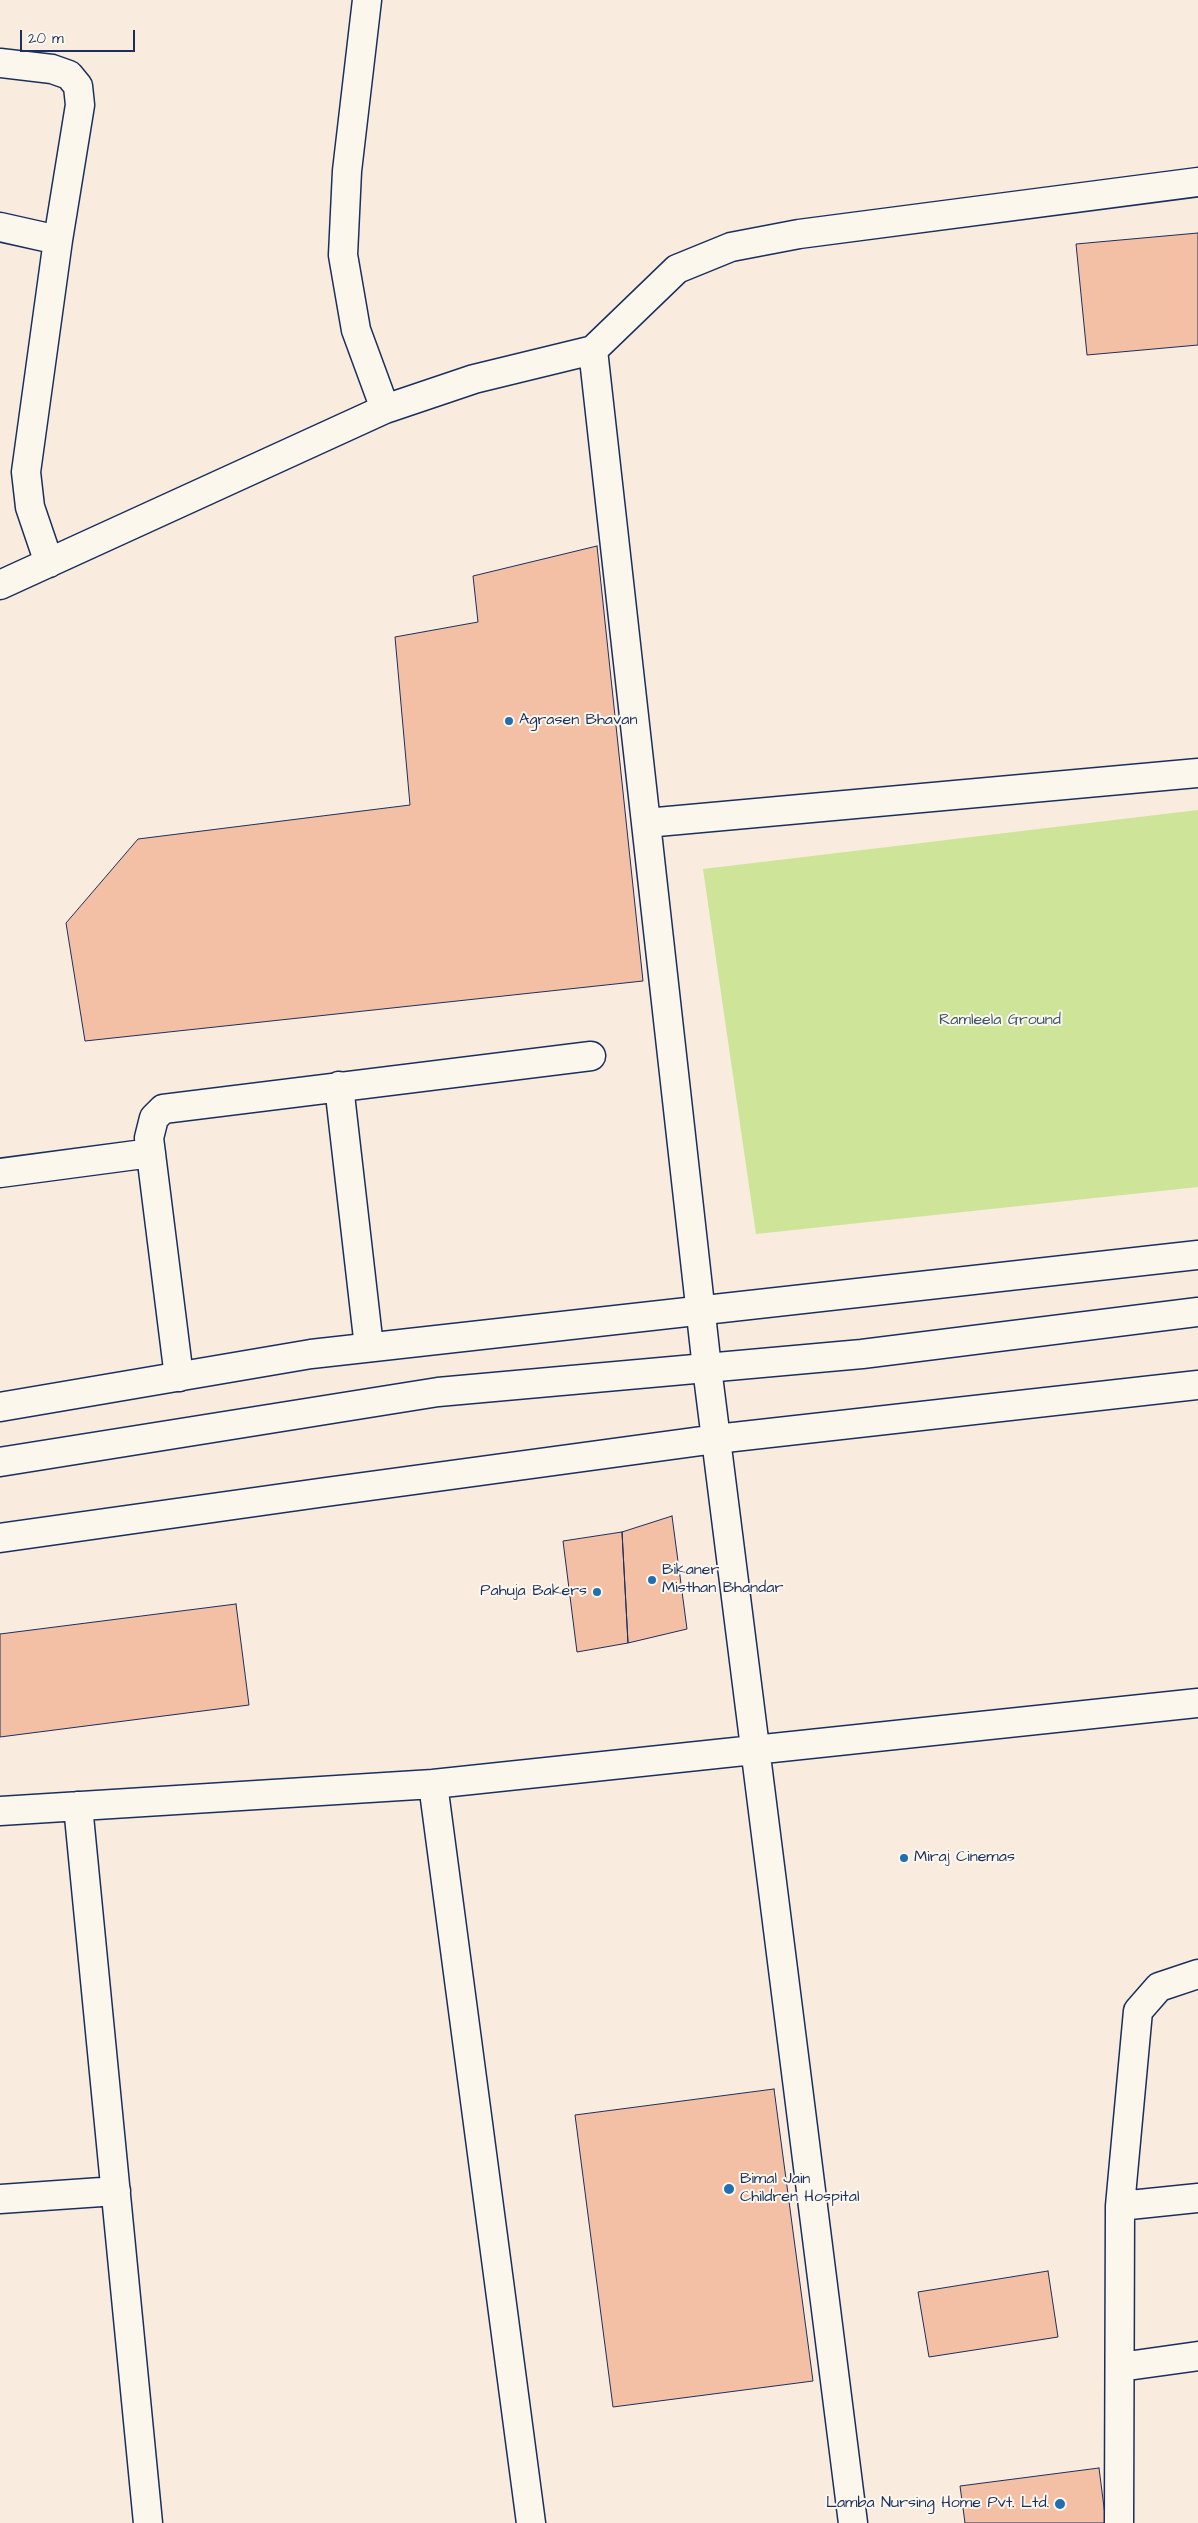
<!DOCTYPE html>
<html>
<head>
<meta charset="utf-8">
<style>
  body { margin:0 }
  #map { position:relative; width:1198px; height:2523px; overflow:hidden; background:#f9ecde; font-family:"Architects Daughter",sans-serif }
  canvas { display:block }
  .scale { position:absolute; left:20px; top:30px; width:115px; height:22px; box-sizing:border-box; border:2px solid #1b2f5e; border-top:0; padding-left:6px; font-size:15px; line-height:18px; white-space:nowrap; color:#1b2f5e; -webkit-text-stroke:4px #fbf7ec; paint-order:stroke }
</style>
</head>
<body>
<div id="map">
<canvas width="1198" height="2523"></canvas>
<div class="scale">20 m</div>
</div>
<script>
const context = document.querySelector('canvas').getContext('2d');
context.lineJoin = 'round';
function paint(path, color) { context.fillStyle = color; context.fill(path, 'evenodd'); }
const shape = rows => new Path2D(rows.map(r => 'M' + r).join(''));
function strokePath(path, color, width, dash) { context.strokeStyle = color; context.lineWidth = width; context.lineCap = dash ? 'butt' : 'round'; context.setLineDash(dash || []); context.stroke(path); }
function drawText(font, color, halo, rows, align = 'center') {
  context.font = font + ' "Architects Daughter",sans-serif'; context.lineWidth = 4; context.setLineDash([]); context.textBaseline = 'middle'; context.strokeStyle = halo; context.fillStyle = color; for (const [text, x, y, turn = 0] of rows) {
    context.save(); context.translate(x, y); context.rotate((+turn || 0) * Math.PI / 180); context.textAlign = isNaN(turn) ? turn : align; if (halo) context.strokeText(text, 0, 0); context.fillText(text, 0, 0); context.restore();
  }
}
const green = shape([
  [1198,810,1198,1187,756,1234,703,869]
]);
const building = shape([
  [1198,233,1198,345,1087,355,1076,244,1198,233],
  [597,546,643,981,85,1041,66,923,138,839,410,805,395,637,478,622,473,576,597,546],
  [672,1516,687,1629,628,1643,622,1532,672,1516],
  [622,1532,628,1643,577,1652,563,1541,622,1532],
  [236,1604,249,1705,0,1737,0,1634,236,1604],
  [774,2089,813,2381,613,2407,575,2115,774,2089],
  [1048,2271,1058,2337,929,2357,918,2292,1048,2271],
  [1099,2468,1106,2523,965,2523,960,2486,1099,2468]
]);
const minor = shape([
  [367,0,347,171,343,255,356,330,385,409],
  [0,63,52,69,69,75,78,86,80,105,58,240,26,472,30,507,49,563],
  [0,227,58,240],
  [593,350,707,1368,853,2523],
  [0,585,385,409,474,379,593,350,677,269,731,247,799,234,1198,182],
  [646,823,1198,773],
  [339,1086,369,1347],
  [0,1173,151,1153],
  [179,1377,149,1138,154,1118,163,1109,591,1056],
  [0,1538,326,1492,716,1439,1198,1385],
  [433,1784,531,2523],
  [78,1806,148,2523],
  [0,1811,433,1784,1198,1703],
  [0,2199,116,2191],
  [1120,2206,1198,2198],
  [1120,2367,1198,2356],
  [1119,2523,1120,2206,1138,2011,1159,1987,1198,1974]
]);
const major = shape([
  [0,1407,311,1354,1198,1255],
  [0,1462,438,1392,862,1354,1198,1312]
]);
const markers = [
  [509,721,5,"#1f6fb2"],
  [652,1580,5,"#1f6fb2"],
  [597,1592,5,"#1f6fb2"],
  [904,1858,5,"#1f6fb2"],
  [729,2189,6,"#1f6fb2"],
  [1060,2504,6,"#1f6fb2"]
];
const poiNames = [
  ["Agrasen Bhavan",519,721],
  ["Bikaner",662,1571],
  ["Misthan Bhandar",662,1589],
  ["Pahuja Bakers",587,1592,"right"],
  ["Miraj Cinemas",914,1858],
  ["Bimal Jain",740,2180],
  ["Children Hospital",740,2198],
  ["Lamba Nursing Home Pvt. Ltd.",1049,2504,"right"]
];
const parkNames = [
  ["Ramleela Ground",1000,1021]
];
paint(green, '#cee499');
paint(building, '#f3bfa5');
strokePath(building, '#1b2f5e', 1);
strokePath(minor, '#1b2f5e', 31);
strokePath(major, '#1b2f5e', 31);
strokePath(minor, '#fbf7ec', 28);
strokePath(major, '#fbf7ec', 28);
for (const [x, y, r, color] of markers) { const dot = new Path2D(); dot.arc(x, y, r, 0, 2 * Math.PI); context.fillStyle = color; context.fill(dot); strokePath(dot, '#fbf7ec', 2); }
drawText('16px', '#1b2f5e', '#fbf7ec', poiNames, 'left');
drawText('16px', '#3f536a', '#fbf7ec', parkNames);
</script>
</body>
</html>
